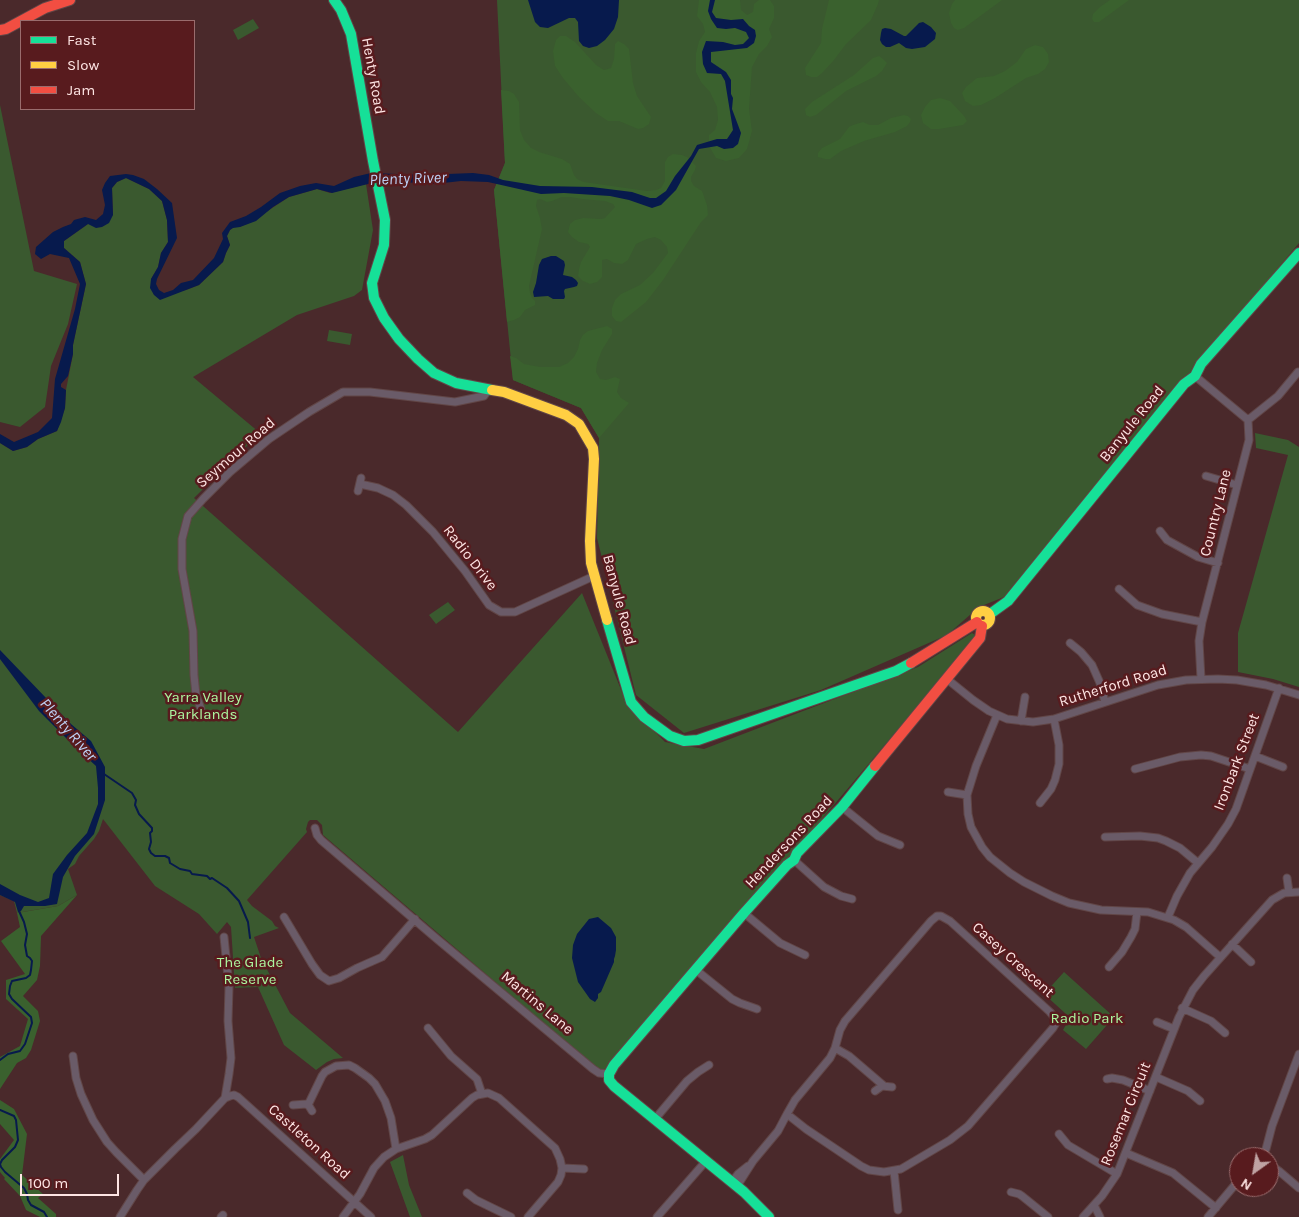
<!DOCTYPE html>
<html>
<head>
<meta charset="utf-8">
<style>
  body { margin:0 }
  #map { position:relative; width:1299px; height:1217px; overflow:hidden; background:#4a292b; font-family:Karla,sans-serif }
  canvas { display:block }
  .legend { position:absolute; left:20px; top:20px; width:175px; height:90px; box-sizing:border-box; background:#581b1e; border:1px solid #9a6c6d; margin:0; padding:6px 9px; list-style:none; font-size:15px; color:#fee5e4 }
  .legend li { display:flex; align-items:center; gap:10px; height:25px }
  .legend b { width:25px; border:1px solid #9a6c6d }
  .north { position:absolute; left:1229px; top:1147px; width:50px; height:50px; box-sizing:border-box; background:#581b1e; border:1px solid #9a6c6d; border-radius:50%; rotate:212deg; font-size:14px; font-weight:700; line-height:20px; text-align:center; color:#fee5e4 }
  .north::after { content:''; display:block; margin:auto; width:18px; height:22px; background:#bfa3a3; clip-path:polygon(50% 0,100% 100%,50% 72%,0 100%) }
  .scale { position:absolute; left:20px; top:1174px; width:99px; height:22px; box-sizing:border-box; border:2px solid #fee5e4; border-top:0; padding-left:6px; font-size:15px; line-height:18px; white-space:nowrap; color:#fee5e4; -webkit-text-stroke:4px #581b1e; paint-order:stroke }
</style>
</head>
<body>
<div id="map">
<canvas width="1299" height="1217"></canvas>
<ul class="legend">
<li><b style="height:6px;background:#16e098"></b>Fast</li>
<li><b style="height:6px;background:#ffcf43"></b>Slow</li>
<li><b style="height:6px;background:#f24e42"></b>Jam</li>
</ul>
<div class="north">N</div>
<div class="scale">100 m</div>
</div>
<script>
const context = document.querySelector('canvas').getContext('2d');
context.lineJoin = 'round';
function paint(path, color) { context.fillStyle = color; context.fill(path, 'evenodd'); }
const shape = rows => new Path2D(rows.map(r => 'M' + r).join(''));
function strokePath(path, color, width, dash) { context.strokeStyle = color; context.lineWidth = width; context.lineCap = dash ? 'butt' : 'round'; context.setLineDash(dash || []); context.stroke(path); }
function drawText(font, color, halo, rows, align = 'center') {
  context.font = font + ' Karla,sans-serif'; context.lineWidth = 5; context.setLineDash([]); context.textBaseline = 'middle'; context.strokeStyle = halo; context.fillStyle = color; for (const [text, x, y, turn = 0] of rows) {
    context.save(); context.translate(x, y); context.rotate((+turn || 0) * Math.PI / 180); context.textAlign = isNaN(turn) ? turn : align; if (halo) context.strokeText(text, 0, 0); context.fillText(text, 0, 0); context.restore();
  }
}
const green = shape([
  [497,0,1299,0,1299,243,1004,597,979,607,947,635,821,690,684,733,636,695,597,538,599,438,581,408,513,380,494,190,505,163],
  [253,19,259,28,238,40,233,30],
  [0,105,34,271,77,284,68,324,51,366,45,407,20,427,0,422],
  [126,178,149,189,162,201,167,220,168,242,161,253,158,267,151,279,154,295,186,290,199,285,223,262,226,253,230,245,227,236,230,230,235,226,240,227,266,212,289,197,317,189,330,193,366,184,373,230,362,290,354,296,297,315,193,377,260,433,194,498,458,732,582,593,626,702,665,742,704,749,918,667,972,633,975,635,974,640,804,840,605,1069,603,1070,596,1068,323,835,322,825,317,820,310,820,308,822,306,829,307,832,247,900,252,906,272,921,275,926,279,928,254,937,261,958,290,1013,343,1058,334,1059,327,1062,316,1070,284,1045,258,987,235,988,231,927,227,922,217,934,199,914,155,886,103,819,99,831,94,839,79,856,75,864,68,869,77,895,58,906,17,913,14,901,0,895,0,443,13,451,27,447,38,439,57,431,65,408,66,390,73,354,73,345,86,284,80,262,64,248,64,241,88,224,113,215,112,188,117,182],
  [329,330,352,334,350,345,327,341],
  [1255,433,1288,440,1299,447,1299,687,1273,679,1238,672,1238,633,1288,455,1256,448],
  [448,602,455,610,436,624,429,615],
  [1064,972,1114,1017,1086,1049,1063,1030,1068,1021,1066,1014,1044,994],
  [403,1155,409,1185,422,1217,410,1217,390,1162]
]);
const forest = shape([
  [699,0,740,0,741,10,747,15,753,12,754,4,759,0,770,0,774,6,774,18,769,29,772,37,767,46,759,54,752,67,749,109,752,131,747,149,739,158,726,161,716,158,709,146,709,135,715,130,718,120,717,107,710,92,701,82,696,72,696,53,699,41,705,32,703,24,697,16],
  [829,0,879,0,878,4,871,20,846,44,834,60,822,73,817,77,811,77,806,75,805,68,821,43,822,29],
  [955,0,1002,0,964,28,958,30,954,28,951,23,949,13,952,4],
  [1110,0,1129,0,1099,22,1094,22,1092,19,1093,14,1100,7],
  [560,36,566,36,575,42,596,65,604,70,611,68,614,59,615,44,618,41,624,44,629,49,633,83,637,96,651,117,649,124,643,128,638,129,619,121,608,121,596,113,579,97,563,78,555,66,553,51,556,40],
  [1035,45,1043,47,1048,54,1049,62,1045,69,1038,74,1026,78,995,98,981,105,973,106,965,101,962,93,966,87,977,78,994,76,1005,71,1017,62,1026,49],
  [879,56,883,59,887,63,882,71,876,76,846,91,816,115,810,117,806,115,805,109,812,102,854,75,873,58],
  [501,90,509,91,514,94,519,102,520,130,524,140,531,148,539,152,562,159,570,164,574,175,577,179,584,182,647,191,656,190,661,188,665,181,665,162,668,157,673,154,682,155,687,157,696,166,695,170,691,177,691,181,694,186,702,191,707,205,708,215,701,222,663,280,646,302,621,322,616,321,612,316,612,308,615,300,621,294,640,285,653,273,668,253,667,247,661,240,655,237,647,239,636,244,628,260,622,264,614,263,607,259,602,260,602,277,597,282,590,284,583,281,578,276,579,269,581,262,590,247,588,244,579,242,572,237,568,232,570,224,575,220,583,218,601,219,605,218,615,207,613,204,605,201,582,199,570,197,562,197,552,201,547,202,540,199,537,200,536,206,540,218,542,229,529,286,530,293,532,298,535,301,535,305,525,310,520,317,514,320,507,322,494,190,505,163],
  [940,98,950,101,964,116,967,121,963,125,939,129,931,129,923,123,921,115,925,107,931,100],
  [904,115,908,116,911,119,910,122,907,126,895,132,864,141,841,151,830,159,825,159,818,157,818,153,822,148,840,139,849,127,853,125,863,122,870,125,878,125,891,118],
  [607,326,612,329,612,334,602,350,597,363,596,372,600,379,606,380,615,377,620,379,617,392,621,398,629,403,599,438,581,408,513,380,510,356,516,358,524,364,540,367,559,367,568,363,574,357,578,349,580,340,583,335,588,331],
  [77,895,41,936,40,966,37,980,23,996,38,1011,40,1021,31,1050,26,1058,17,1063,0,1089,0,1057,20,1046,28,1019,6,999,6,980,25,974,1,941,20,927,17,913,58,906],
  [0,1100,14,1109,27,1134,22,1175,43,1194,38,1198,56,1214,56,1217,40,1217,26,1210,20,1196,4,1179,5,1178,0,1172,0,1159,14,1140,0,1124]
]);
const water = shape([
  [528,0,619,0,618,17,614,29,605,40,597,46,589,48,583,46,579,41,578,22,575,18,569,18,548,28,540,27,535,22],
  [710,0,715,0,712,12,716,18,731,20,743,19,749,26,755,30,756,36,754,43,747,48,711,52,711,62,726,72,731,80,731,94,733,98,732,109,741,133,738,144,733,148,724,149,717,146,699,149,676,190,661,205,652,208,629,200,610,196,564,193,541,194,488,182,461,181,434,184,419,183,380,181,332,193,317,189,289,197,273,207,256,221,240,227,233,228,230,230,227,236,230,245,226,253,223,262,199,285,160,300,154,295,150,288,151,279,158,267,161,253,168,242,167,220,162,201,149,189,126,178,117,182,112,188,113,215,109,223,102,227,96,228,88,224,64,241,64,248,80,262,86,284,73,345,73,354,68,376,61,384,61,387,66,390,65,408,61,422,57,431,38,439,27,447,13,451,0,443,0,434,14,442,38,432,52,418,55,379,75,309,80,284,69,258,50,254,41,259,35,254,36,247,53,232,63,227,71,224,74,220,85,217,96,220,103,214,105,205,102,190,105,183,110,176,126,174,133,175,144,179,157,189,172,203,177,238,157,279,156,284,159,290,164,293,173,290,181,283,193,280,214,258,223,239,222,233,230,222,246,216,261,207,280,193,300,186,316,183,334,186,354,177,371,173,422,175,473,173,489,175,503,180,540,186,592,187,632,192,650,198,656,198,666,191,675,176,691,156,697,145,717,139,727,139,733,130,725,81,721,74,707,73,703,64,702,52,706,41,723,42,735,45,743,44,749,38,746,32,735,28,726,29,717,28,711,19,708,11],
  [923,22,931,27,936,33,935,39,925,47,912,49,906,48,899,43,890,47,886,47,882,44,880,40,881,33,882,29,885,28,891,29,904,36,906,36,919,23],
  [551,256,556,256,564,261,565,265,563,275,572,277,576,280,578,283,577,286,574,287,565,289,564,291,565,297,564,299,553,299,548,296,534,297,533,292,536,283,539,265,542,259],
  [0,650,71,724,91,741,105,767,105,800,94,834,75,856,63,877,57,904,45,906,24,906,21,911,18,912,15,902,0,895,0,884,20,895,38,902,49,898,53,874,67,855,87,833,98,804,98,788,96,766,72,744,39,711,0,659],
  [598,917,611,928,616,937,616,950,615,956,614,959,614,962,601,992,598,994,598,998,595,1002,590,999,578,982,572,958,573,945,577,934,589,919]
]);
const stream = shape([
  [104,774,132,793,136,800,135,805,139,814,152,828,152,831,150,833,151,842,149,849,151,853,155,856,165,856,169,858,170,863,180,869,190,871,192,874,207,876,210,879,212,878,227,888,239,901,248,922,250,938],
  [0,1060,8,1054,20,1051,25,1044,32,1023,31,1017,12,999,9,994,10,986,12,981,26,978,30,975,31,970,32,961,30,958,27,956,25,945,27,934,24,922,19,911],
  [0,1110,14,1116,16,1120,18,1140,15,1147,2,1160,0,1164,1,1167,5,1172,24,1188,27,1194,28,1200,31,1205,44,1212,47,1217]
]);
const street = shape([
  [1195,376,1248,420,1249,440,1202,622,1199,641,1201,679],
  [1248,420,1278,396,1298,372],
  [1206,476,1237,485],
  [360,484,378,488,393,495,406,505,433,532,465,571,489,605,501,612,515,612,594,576],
  [358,491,361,478],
  [1160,531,1167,540,1198,557,1218,563],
  [1119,589,1137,605,1162,614,1202,622],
  [1070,643,1081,652,1092,665,1100,683,1105,702],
  [947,679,973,700,989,711,1007,719,1033,722,1054,719,1158,685,1186,680,1218,679,1237,680,1266,685,1299,695],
  [201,709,196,695,194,675,193,631,182,569,182,539,188,516,203,499,230,472,269,439,309,412,343,392,370,392,455,402,484,396,489,389],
  [997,715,976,766,967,795,968,814,971,827,982,847,990,857,1010,873,1024,882,1052,896,1069,903,1101,910,1148,912,1174,920,1186,927,1220,957],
  [1021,721,1025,697],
  [1255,756,1283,767],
  [1135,769,1180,757,1201,755,1211,756,1250,769],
  [948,792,967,795],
  [1040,803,1051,789,1055,780,1059,764,1059,745,1054,719],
  [842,807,878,836,900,845],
  [315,828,317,835,321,840,437,939,593,1069,599,1073,609,1074],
  [1105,837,1140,836,1158,838,1166,841,1180,848,1198,863],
  [794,860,824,887,841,896,852,899],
  [1287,878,1289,892],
  [744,913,780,943,805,955],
  [284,917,312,964,320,975,329,981,339,978,357,968,382,957,415,919],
  [1168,917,1177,896,1190,873,1212,847,1228,824,1236,809,1279,688],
  [1232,944,1251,962],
  [1109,967,1122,952,1131,937,1135,929,1137,912],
  [696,970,732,999,740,1003,757,1009],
  [1182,1008,1211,1021,1225,1033],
  [1157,1022,1174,1029],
  [428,1028,451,1056,477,1079,482,1094],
  [835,1048,849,1056,884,1086],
  [73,1056,76,1078,81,1094,93,1120,107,1142,116,1152,144,1180],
  [1156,1077,1188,1091,1200,1101],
  [1107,1079,1112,1078,1123,1080,1150,1091],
  [875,1091,882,1086,892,1087],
  [225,1098,230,1096,234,1095,238,1097,371,1217],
  [293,1105,306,1104,309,1106,312,1111],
  [308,1105,322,1076,325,1072,336,1066,349,1065,355,1068,369,1078,375,1084,385,1101,391,1118,396,1149],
  [655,1119,687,1081,698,1072,709,1065],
  [1059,1134,1068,1145,1117,1174],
  [1126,1153,1173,1173,1216,1208],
  [1261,1157,1266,1149,1272,1126,1299,1054],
  [1269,1164,1279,1171,1299,1188],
  [562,1168,584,1169],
  [894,1171,898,1210],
  [732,1182,738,1174,748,1166],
  [737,1186,753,1161,778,1131,787,1114,795,1100,830,1058,835,1048,840,1030,845,1021,931,921,937,916,941,916,950,921,1050,1012,1055,1018,1056,1023,1053,1028,968,1126,950,1140,901,1169,884,1172,869,1170,861,1166,806,1129,787,1114],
  [1011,1192,1019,1194,1022,1196,1048,1217],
  [467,1193,476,1200,511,1217],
  [1094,1205,1100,1217],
  [120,1217,137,1190,144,1180,175,1149,196,1129,225,1098,229,1074,231,1058,228,1021,229,987,224,937],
  [221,1217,223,1215],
  [343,1217,360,1194,374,1168,384,1157,396,1149,425,1139,432,1135,472,1098,477,1095,488,1093,499,1098,546,1140,555,1148,560,1159,562,1168,561,1175,558,1182,528,1217],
  [657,1217,706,1161],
  [1083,1217,1102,1196,1117,1174,1179,1017,1193,990,1204,976,1272,900,1284,893,1299,892],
  [1208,1217,1239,1180]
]);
const fast = shape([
  [334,0,341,10,351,34,373,161,385,220,384,245,372,283,374,298,384,318,399,339,418,359,434,373,456,383,492,390],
  [990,614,1008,601,1184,384,1195,376,1201,364,1299,253],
  [607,620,631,702,644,717,670,736,684,741,698,740,896,671,911,663],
  [769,1217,744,1192,614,1086,609,1080,609,1074,614,1065,744,913,787,865,794,860,797,853,842,807,875,766]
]);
const slow = shape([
  [492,390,504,392,566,415,579,424,593,448,594,459,590,541,591,563,607,620],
  '976 618a7 7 0 1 1 14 0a7 7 0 1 1-14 0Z'
]);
const jam = shape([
  [0,30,6,29,45,8,70,0],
  [911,663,977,622],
  [875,766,980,638,982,626]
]);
const streetNames = [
  ["Henty Road",373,76,80],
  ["Banyule Road",1132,424,-51],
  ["Seymour Road",236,453,-41],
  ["Country Lane",1216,513,-76],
  ["Radio Drive",470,558,52],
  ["Banyule Road",619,600,75],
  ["Rutherford Road",1113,686,-17],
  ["Ironbark Street",1237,762,-69],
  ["Hendersons Road",789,842,-47],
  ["Casey Crescent",1013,960,42],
  ["Martins Lane",537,1003,40],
  ["Rosemar Circuit",1126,1114,-68],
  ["Castleton Road",309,1142,42]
];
const parkNames = [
  ["Yarra Valley",203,698],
  ["Parklands",203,715],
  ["The Glade",250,963],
  ["Reserve",250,980],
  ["Radio Park",1087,1019]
];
const waterNames = [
  ["Plenty River",408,179,-2],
  ["Plenty River",68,730,49]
];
paint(green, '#3a592f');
paint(forest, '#3a612e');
paint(water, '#071a4d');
strokePath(stream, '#071a4d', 2);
strokePath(street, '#614647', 9);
strokePath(fast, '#614647', 12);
strokePath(slow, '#614647', 12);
strokePath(jam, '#614647', 12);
strokePath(street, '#6a5b68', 7);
strokePath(fast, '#16e098', 10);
strokePath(slow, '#ffcf43', 10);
strokePath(jam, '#f24e42', 10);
drawText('15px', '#fee5e4', '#581b1e', streetNames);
drawText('15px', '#acf69f', '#581b1e', parkNames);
drawText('italic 16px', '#bed3f7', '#581b1e', waterNames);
</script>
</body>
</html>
